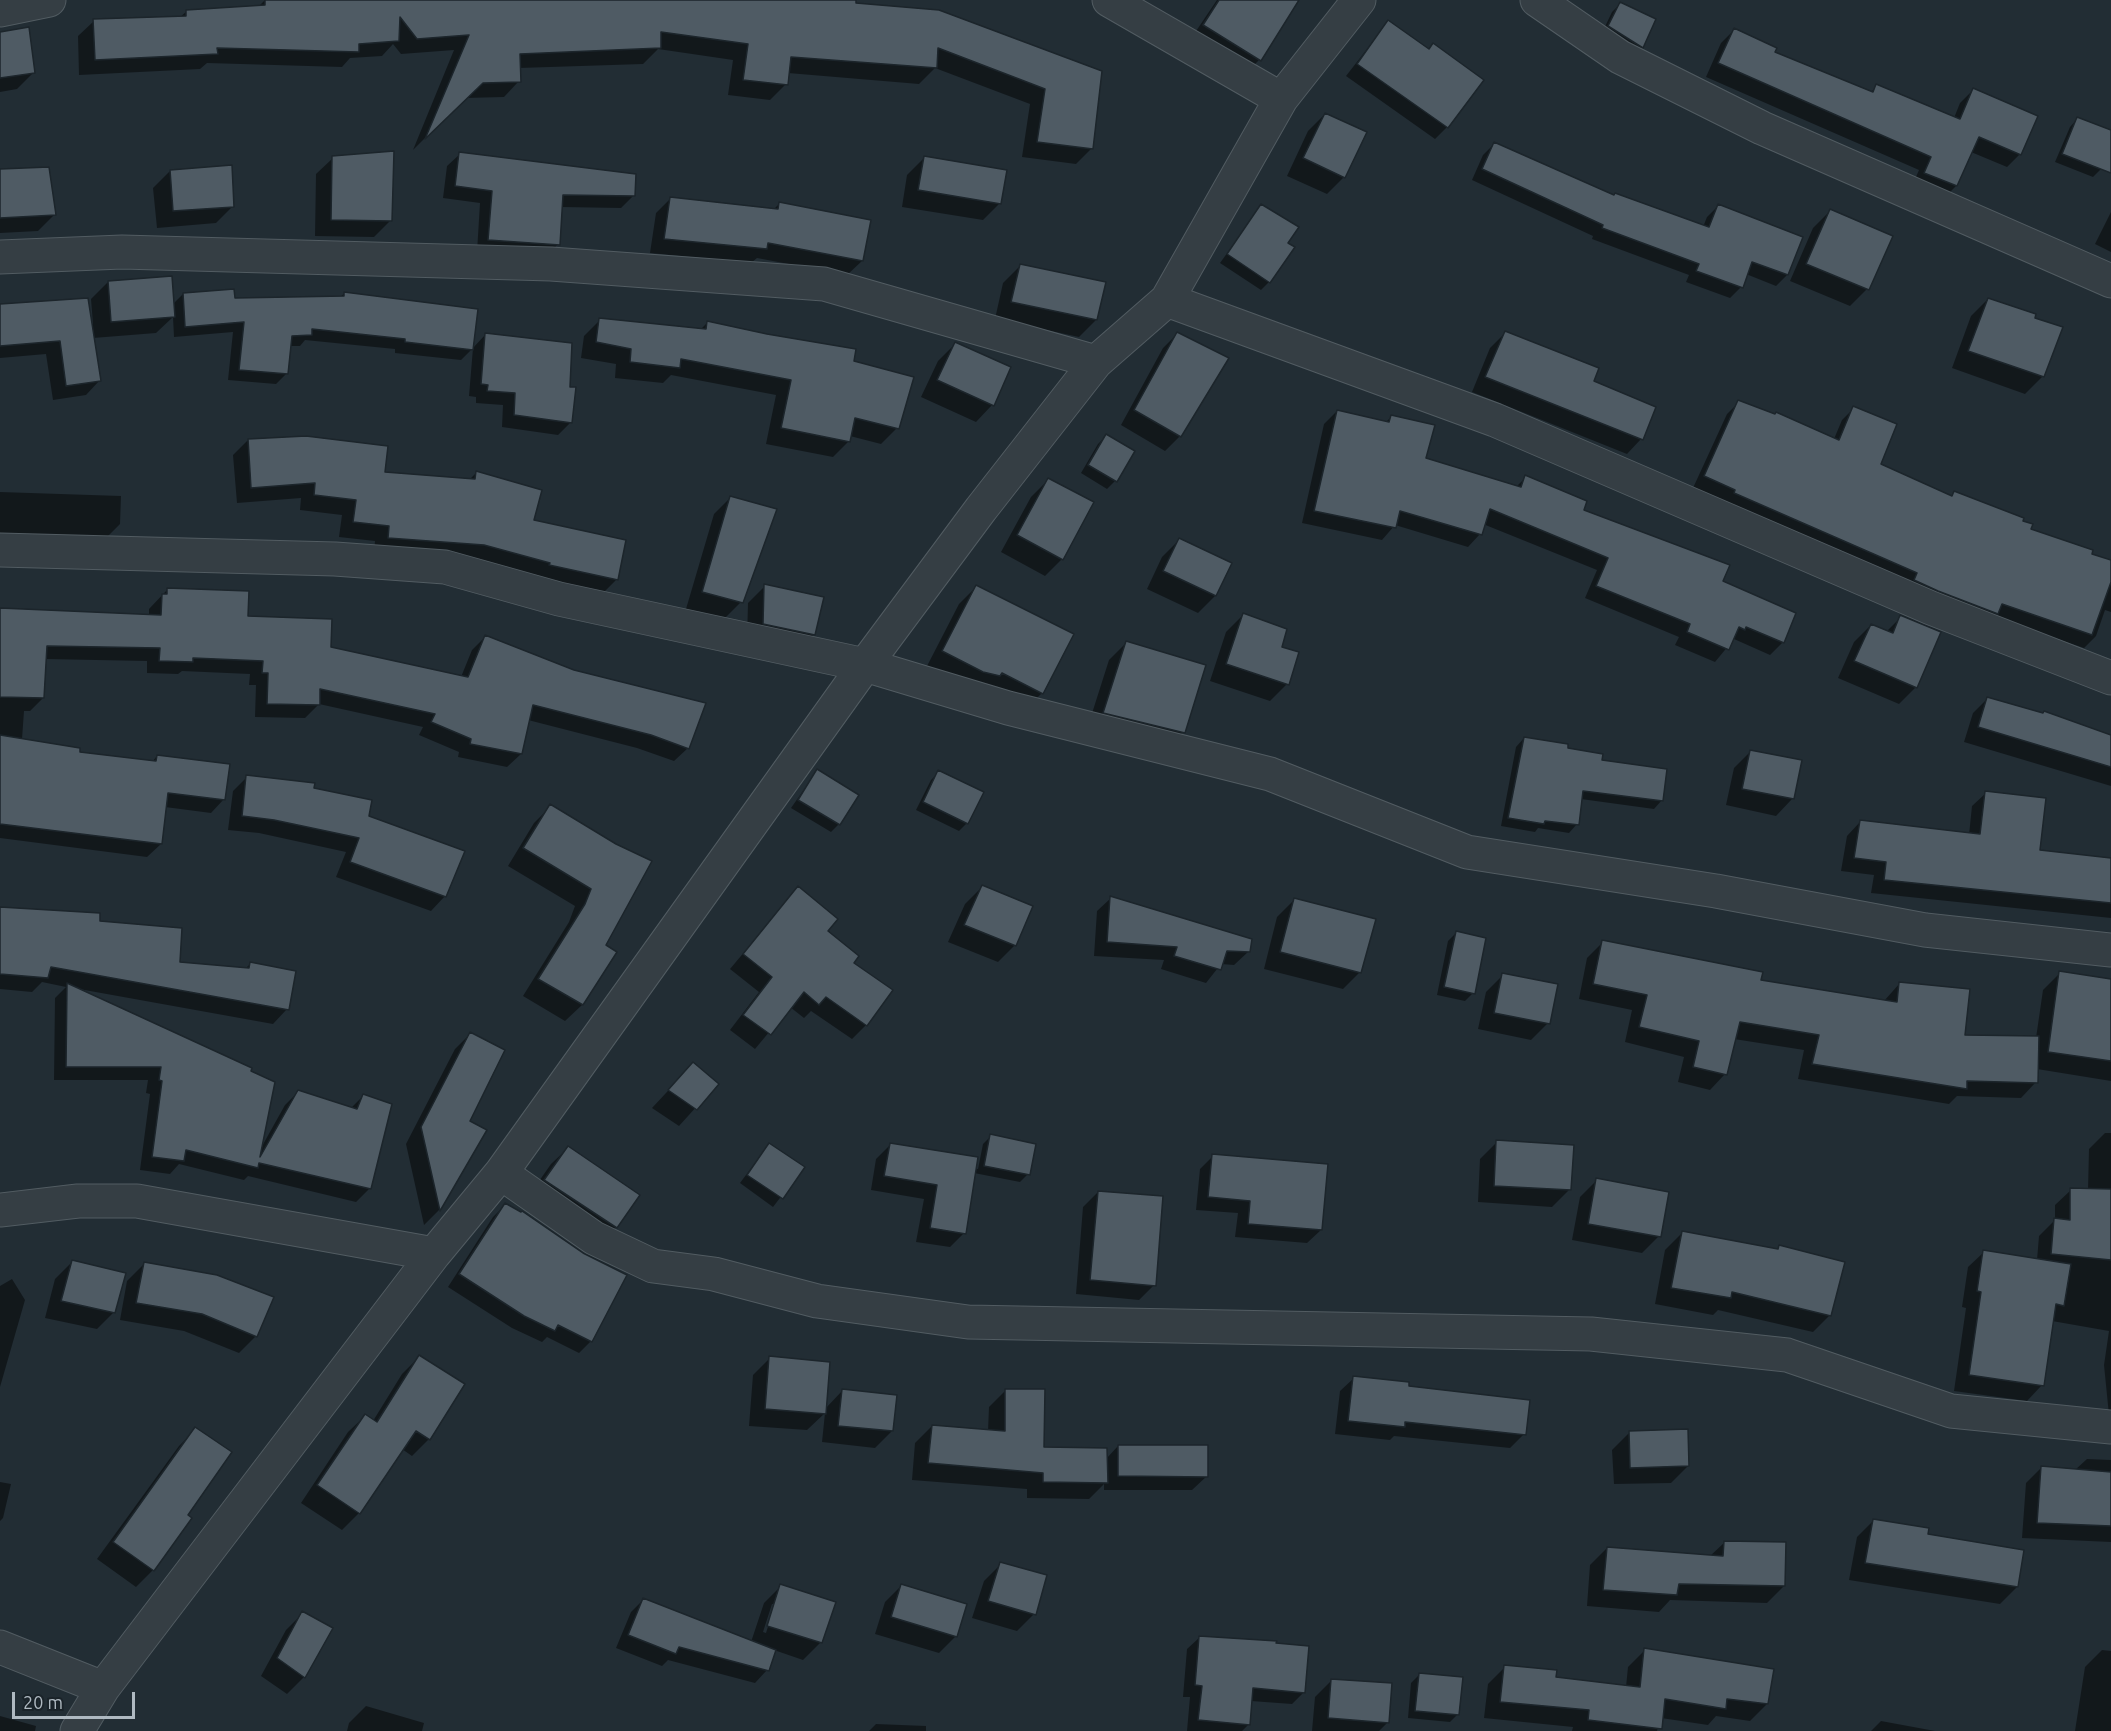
<!DOCTYPE html>
<html>
<head>
<meta charset="utf-8">
<style>
  body { margin:0 }
  #map { position:relative; width:2111px; height:1731px; overflow:hidden; background:#222d34; font-family:Ubuntu,sans-serif }
  canvas { display:block }
  .scale { position:absolute; left:12px; top:1692px; width:123px; height:27px; box-sizing:border-box; border:3px solid #afb9c1; border-top:0; padding-left:8px; font-size:18px; line-height:21px; white-space:nowrap; color:#afb9c1; -webkit-text-stroke:4px #1a2329; paint-order:stroke }
</style>
</head>
<body>
<div id="map">
<canvas width="2111" height="1731"></canvas>
<div class="scale">20 m</div>
</div>
<script>
const context = document.querySelector('canvas').getContext('2d');
context.lineJoin = 'round';
function paint(path, color) { context.fillStyle = color; context.fill(path, 'evenodd'); }
const shape = rows => new Path2D(rows.map(r => 'M' + r).join(''));
function strokePath(path, color, width, dash) { context.strokeStyle = color; context.lineWidth = width; context.lineCap = dash ? 'butt' : 'round'; context.setLineDash(dash || []); context.stroke(path); }
const shadow = shape([
  [265,0,855,0,854,5,1101,72,1092,148,1076,164,1022,157,1030,104,935,68,919,84,788,73,786,84,770,100,728,95,733,60,658,49,643,64,519,68,519,81,504,97,465,98,413,150,454,50,401,54,393,44,382,56,350,58,342,67,207,63,200,69,79,75,78,36,94,21,180,17,186,12,258,7],
  [1217,0,1297,0,1259,60,1244,75,1190,40],
  [1620,4,1642,47,1634,55,1601,35,1612,12],
  [1388,22,1428,50,1447,127,1435,139,1346,76],
  [1734,30,1773,53,1870,93,1877,86,1954,118,1960,103,1973,90,2020,154,2007,167,1971,152,1956,186,1943,199,1912,186,1919,170,1706,77,1721,43],
  [0,33,34,72,17,89,0,92],
  [1325,114,1344,177,1327,194,1287,176,1308,131],
  [2078,118,2111,132,2111,145,2101,169,2093,177,2055,162,2070,127],
  [1494,144,1613,197,1703,227,1707,217,1718,206,1787,275,1776,286,1746,274,1741,287,1730,298,1686,282,1689,275,1592,239,1593,236,1472,180,1483,155],
  [460,154,633,196,621,208,561,207,558,244,546,257,477,252,480,203,443,198,447,166],
  [333,158,390,221,374,237,315,236,316,174],
  [924,158,1000,203,983,220,902,207,907,175],
  [0,170,55,214,38,231,0,233],
  [170,171,233,206,216,223,157,228,153,188],
  [671,198,773,210,780,203,862,261,847,275,757,258,751,263,650,253,656,213],
  [1261,206,1286,244,1269,282,1261,290,1220,263],
  [1830,211,1891,237,1867,289,1850,306,1790,281,1813,228],
  [2111,212,2111,252,2095,244],
  [1020,266,1096,320,1079,337,995,319,1003,283],
  [108,282,172,305,183,294,234,300,340,297,345,293,472,349,485,335,568,389,570,423,558,435,502,427,503,405,476,403,476,397,469,396,473,348,461,360,395,353,395,349,305,340,300,346,289,346,287,373,276,384,228,380,233,332,174,337,173,317,156,333,93,338,100,380,86,395,53,400,46,354,0,358,0,306,93,324,91,299],
  [1988,299,2061,328,2042,377,2025,394,1952,368,1971,316],
  [600,320,700,330,708,322,852,362,897,428,881,444,850,436,849,441,833,457,766,444,776,395,671,375,663,383,615,378,616,364,581,358,584,336],
  [1505,333,1592,382,1641,439,1627,454,1472,392,1490,348],
  [1177,334,1180,436,1165,451,1121,425,1163,348],
  [955,344,992,405,976,422,921,397,938,361],
  [1739,402,1834,439,1842,420,1854,408,1879,465,1951,497,1955,493,2021,522,2029,530,2111,562,2111,612,2105,610,2096,636,2084,648,1993,617,1985,625,1693,488,1727,414],
  [1337,411,1385,423,1391,417,1424,460,1516,487,1526,477,1582,510,1721,582,1794,614,1783,642,1770,655,1734,639,1715,662,1675,645,1679,637,1585,598,1597,570,1483,524,1480,534,1468,547,1395,525,1382,540,1302,523,1324,424],
  [1106,436,1133,451,1115,481,1107,489,1081,473,1098,444],
  [248,440,383,474,469,480,476,473,532,521,624,541,616,580,601,595,374,552,375,541,339,537,342,515,300,510,301,498,237,503,233,455],
  [1048,480,1062,559,1045,576,1001,552,1031,497],
  [0,492,121,496,120,524,107,537,0,535],
  [731,497,741,602,724,619,686,609,714,514],
  [1179,540,1230,564,1215,596,1198,613,1147,589,1162,557],
  [765,586,814,634,797,651,747,641,748,603],
  [976,587,1042,693,1025,710,926,668,959,604],
  [167,590,329,649,461,677,472,650,486,636,688,748,674,761,637,748,528,720,521,754,507,767,458,757,459,752,419,735,423,727,319,704,305,718,255,717,256,685,249,685,250,674,182,671,178,674,147,673,147,661,45,659,43,698,30,711,24,711,22,739,42,742,42,745,78,754,152,762,157,756,224,799,211,813,165,807,161,844,147,857,0,838,0,609,149,616,149,609],
  [1243,615,1280,648,1287,684,1270,701,1210,681,1226,632],
  [1901,617,1916,687,1899,704,1838,678,1854,642,1871,625,1886,632],
  [1126,643,1183,732,1166,749,1087,729,1109,660],
  [1988,698,2111,737,2111,786,1964,742,1973,713],
  [1524,738,1600,762,1662,800,1654,809,1581,799,1577,824,1569,833,1538,828,1535,832,1501,826,1516,747],
  [1751,751,1792,799,1776,816,1726,805,1734,768],
  [817,771,839,824,831,832,791,808],
  [939,772,967,823,959,831,916,810,931,780],
  [247,777,313,789,368,817,445,896,431,911,336,877,346,852,259,833,228,830,233,791],
  [1986,793,2038,851,2111,859,2111,918,1871,893,1874,875,1841,871,1847,836,1860,822,1969,835,1972,806],
  [551,806,616,845,604,946,615,952,582,1005,565,1021,523,996,569,922,575,906,508,866,534,823],
  [982,887,1031,907,1015,945,998,962,948,942,965,904],
  [798,888,852,963,866,1025,852,1039,811,1011,804,1018,790,1007,755,1049,730,1030,759,992,730,969],
  [1111,898,1248,952,1234,965,1221,964,1206,983,1161,969,1164,960,1094,956,1097,911],
  [1294,900,1360,972,1343,989,1264,969,1277,917],
  [0,909,99,922,178,964,245,969,250,964,287,1009,273,1024,79,989,261,1148,285,1105,298,1092,351,1108,363,1096,390,1105,369,1189,356,1202,248,1176,244,1180,179,1164,170,1174,140,1170,150,1094,146,1093,148,1080,54,1080,55,998,66,987,42,982,32,992,0,989],
  [1456,933,1473,993,1465,1001,1437,995,1448,941],
  [1603,942,1759,981,1884,1001,1900,983,1963,1037,2036,1038,2043,990,2060,973,2111,981,2111,1081,2037,1069,2036,1082,2021,1098,1957,1096,1949,1104,1798,1079,1804,1050,1734,1039,1725,1074,1710,1090,1678,1082,1684,1057,1625,1042,1632,1010,1579,999,1587,958],
  [1503,975,1548,1023,1531,1040,1478,1029,1486,992],
  [470,1034,468,1121,485,1131,439,1210,424,1225,406,1144,455,1049],
  [693,1064,717,1084,679,1126,652,1108],
  [2105,1133,2111,1133,2111,1435,2104,1365,2109,1331,2052,1321,2042,1385,2027,1401,1954,1391,1966,1308,1962,1307,1968,1267,1984,1252,2037,1260,2039,1236,2055,1220,2055,1205,2071,1190,2088,1190,2089,1149],
  [991,1136,1028,1174,1020,1182,974,1173,964,1233,950,1247,916,1242,924,1199,871,1190,876,1159,890,1145,978,1169,983,1144],
  [1497,1142,1569,1190,1552,1207,1478,1202,1480,1159],
  [769,1144,803,1168,773,1207,740,1183],
  [568,1148,616,1227,599,1244,528,1197,551,1164],
  [1213,1156,1321,1230,1307,1243,1235,1237,1238,1213,1196,1210,1200,1169],
  [1597,1180,1659,1236,1642,1253,1572,1240,1580,1197],
  [1098,1192,1154,1285,1139,1300,1076,1294,1083,1207],
  [505,1205,591,1341,579,1353,547,1337,542,1342,512,1328,448,1287,493,1217],
  [1682,1233,1776,1250,1779,1247,1830,1315,1813,1332,1718,1310,1713,1315,1655,1304,1665,1250],
  [72,1262,114,1312,97,1329,45,1318,55,1279],
  [144,1264,256,1336,239,1353,184,1331,120,1320,127,1281],
  [12,1279,25,1300,0,1387,0,1286],
  [419,1357,429,1439,412,1456,402,1449,359,1513,342,1530,301,1503,348,1432,365,1416,373,1421,402,1374],
  [770,1358,825,1409,842,1391,892,1431,875,1448,822,1442,825,1413,807,1430,749,1426,753,1375],
  [1354,1378,1524,1434,1510,1448,1394,1436,1390,1440,1335,1434,1340,1391],
  [1006,1390,1043,1449,1106,1459,1118,1446,1207,1476,1192,1490,1104,1490,1104,1484,1089,1499,1027,1498,1027,1489,912,1480,915,1443,932,1426,988,1431,989,1407],
  [196,1429,185,1515,153,1570,136,1587,97,1559,179,1446],
  [1629,1433,1688,1466,1671,1483,1614,1484,1612,1450],
  [2087,1459,2111,1460,2111,1542,2022,1538,2026,1483,2042,1467,2075,1470],
  [0,1482,11,1484,3,1518,0,1521],
  [1874,1520,1927,1535,2017,1587,2000,1604,1849,1580,1857,1537],
  [1725,1542,1784,1586,1767,1603,1670,1600,1659,1612,1587,1606,1590,1565,1607,1548,1710,1556],
  [1001,1564,1034,1614,1017,1631,972,1618,984,1581],
  [902,1585,956,1636,939,1653,875,1634,885,1602],
  [781,1586,834,1603,820,1643,803,1660,774,1650,767,1670,755,1683,668,1660,662,1666,616,1648,631,1612,644,1599,751,1642,764,1603],
  [772,1604,775,1604,766,1633,763,1632],
  [303,1613,331,1628,304,1677,287,1694,261,1676,286,1630],
  [1200,1637,1304,1692,1292,1704,1251,1701,1249,1724,1242,1731,1187,1731,1190,1697,1183,1697,1187,1649],
  [1645,1650,1767,1704,1750,1721,1716,1716,1708,1725,1661,1718,1657,1731,1572,1731,1573,1727,1484,1718,1488,1684,1505,1667,1554,1678,1626,1687,1628,1667],
  [2102,1650,2111,1651,2111,1731,2075,1731,2085,1667],
  [1419,1675,1458,1714,1450,1722,1408,1718,1411,1683],
  [1332,1680,1388,1722,1379,1731,1312,1731,1315,1697],
  [366,1706,424,1723,422,1731,347,1731,349,1723],
  [0,1716,36,1726,35,1731,0,1731],
  [1881,1721,1935,1731,1871,1731],
  [876,1724,926,1726,926,1731,869,1731]
]);
const building = shape([
  [265,0,856,0,856,3,939,10,1102,71,1093,149,1037,142,1045,89,938,48,937,68,791,57,788,85,743,80,748,44,661,32,661,48,520,54,521,82,483,83,425,139,469,35,417,39,400,17,399,41,359,44,359,52,217,48,218,54,95,60,93,19,186,16,186,10,265,5,265,0],
  [1219,0,1299,0,1261,61,1203,25,1219,0],
  [1620,2,1656,19,1643,48,1608,26,1620,2],
  [1388,20,1429,49,1433,43,1484,80,1448,128,1357,64,1388,20],
  [29,27,35,73,0,78,0,32,29,27],
  [1734,28,1777,48,1775,52,1873,92,1876,84,1960,119,1973,88,2038,116,2021,155,1979,137,1957,186,1924,173,1931,157,1718,63,1734,28],
  [1325,113,1367,132,1345,178,1303,158,1325,113],
  [2077,117,2111,130,2111,173,2062,154,2077,117],
  [1494,142,1614,195,1615,193,1709,227,1718,204,1803,237,1788,275,1752,262,1743,288,1696,271,1699,264,1602,228,1603,225,1482,169,1494,142],
  [394,151,392,221,331,220,332,156,394,151],
  [459,152,636,174,635,196,563,195,560,245,488,240,492,191,455,186,459,152],
  [924,156,1007,170,1001,204,918,190,924,156],
  [232,165,234,207,173,211,170,170,232,165],
  [49,167,56,215,0,218,0,169,49,167],
  [670,197,778,209,779,202,871,220,863,261,768,243,767,249,664,239,670,197],
  [1261,204,1299,227,1288,243,1295,247,1270,283,1227,254,1261,204],
  [1830,209,1893,236,1869,290,1806,264,1830,209],
  [1020,264,1106,282,1097,320,1011,302,1020,264],
  [172,276,175,317,111,322,108,281,172,276],
  [234,289,235,298,344,296,344,292,478,309,473,350,405,342,405,339,312,329,312,335,292,336,288,374,239,370,244,322,185,327,183,293,234,289],
  [88,298,101,381,66,386,60,341,0,346,0,304,88,298],
  [1988,298,2036,314,2035,318,2063,327,2044,377,1968,351,1988,298],
  [599,318,706,329,707,321,767,334,856,349,854,361,914,377,899,429,855,418,850,442,781,428,791,380,681,359,680,368,630,362,631,349,596,342,599,318],
  [1505,331,1599,368,1594,381,1656,407,1643,440,1485,377,1505,331],
  [1177,332,1229,358,1181,437,1134,410,1177,332],
  [485,333,572,343,570,387,576,387,572,423,514,415,515,393,487,391,488,385,481,384,485,333],
  [955,342,1011,367,994,406,937,380,955,342],
  [1738,400,1775,414,1776,412,1839,440,1853,406,1897,424,1881,464,1952,496,1954,491,2024,518,2023,521,2033,524,2031,529,2093,550,2092,554,2111,560,2111,582,2092,635,2002,604,1998,614,1938,591,1914,580,1917,573,1734,493,1735,490,1704,476,1738,400],
  [1337,410,1389,422,1391,415,1435,425,1426,458,1521,487,1525,475,1587,501,1584,510,1730,565,1723,581,1796,613,1784,643,1746,627,1745,630,1739,627,1729,650,1687,632,1690,624,1596,586,1608,558,1490,509,1482,535,1400,511,1396,528,1314,511,1337,410],
  [1106,434,1135,451,1117,482,1088,465,1106,434],
  [306,436,388,446,385,472,475,479,476,471,542,490,534,520,626,540,618,580,549,565,550,563,484,545,388,538,389,526,353,522,356,500,314,495,315,483,251,488,248,439,306,436],
  [1048,478,1094,502,1063,560,1017,535,1048,478],
  [730,496,777,509,743,603,702,592,730,496],
  [1179,538,1232,563,1216,596,1163,571,1179,538],
  [764,584,824,597,815,635,763,624,764,584],
  [976,585,1074,634,1043,694,1002,673,1000,676,983,672,942,651,976,585],
  [167,588,249,591,248,616,332,619,331,647,468,677,485,635,574,670,706,703,689,749,651,735,533,705,522,754,470,744,471,739,431,722,435,714,320,689,320,705,267,704,268,673,262,673,263,661,193,658,193,662,159,661,160,648,47,646,44,698,0,697,0,608,161,615,162,594,167,594,167,588],
  [1243,613,1287,629,1282,647,1299,652,1289,685,1226,664,1243,613],
  [1900,615,1941,632,1917,688,1854,661,1871,624,1893,633,1900,615],
  [1126,641,1206,665,1185,733,1103,713,1126,641],
  [1987,697,2043,713,2044,711,2111,735,2111,767,1978,727,1987,697],
  [0,735,80,748,80,752,156,761,157,755,230,764,225,800,168,793,162,844,0,824,0,735],
  [1524,737,1568,744,1568,748,1603,754,1602,760,1667,769,1663,801,1583,791,1579,825,1545,821,1544,824,1508,818,1524,737],
  [1750,750,1802,760,1794,799,1742,789,1750,750],
  [817,769,859,795,840,825,798,800,817,769],
  [938,770,984,792,968,824,923,802,938,770],
  [246,775,315,783,314,788,372,800,369,816,465,851,446,897,350,862,359,838,274,820,242,816,246,775],
  [1985,791,2046,798,2040,850,2111,858,2111,903,1884,880,1886,862,1854,858,1860,820,1980,834,1985,791],
  [550,804,616,844,652,861,606,945,617,952,583,1005,538,979,585,904,591,889,523,848,550,804],
  [982,885,1033,906,1016,946,964,925,982,885],
  [798,886,838,919,828,931,859,956,854,963,893,990,867,1026,826,997,819,1005,804,992,771,1035,743,1015,772,977,743,954,798,886],
  [1110,896,1252,939,1250,952,1227,951,1221,970,1174,956,1177,947,1107,942,1110,896],
  [1294,898,1376,919,1361,973,1280,952,1294,898],
  [0,907,100,913,100,921,182,928,180,962,249,968,250,962,296,971,289,1010,51,967,48,978,0,974,0,907],
  [1456,931,1486,938,1475,994,1444,987,1456,931],
  [1602,940,1763,972,1761,980,1897,1002,1899,982,1970,989,1965,1035,2039,1036,2038,1083,1967,1081,1967,1089,1812,1064,1819,1035,1740,1022,1727,1075,1693,1067,1699,1041,1639,1027,1647,995,1593,984,1602,940],
  [2059,971,2111,979,2111,1061,2048,1052,2059,971],
  [1502,973,1558,984,1550,1024,1494,1013,1502,973],
  [67,983,252,1068,251,1071,275,1082,260,1157,298,1090,357,1109,363,1094,392,1104,371,1189,259,1163,258,1168,186,1150,184,1161,152,1157,162,1081,159,1080,161,1067,66,1067,67,983],
  [470,1032,505,1050,470,1121,487,1130,440,1211,421,1127,470,1032],
  [693,1062,719,1084,697,1110,668,1090,693,1062],
  [990,1134,1036,1144,1030,1175,984,1166,990,1134],
  [1496,1140,1574,1145,1571,1190,1494,1186,1496,1140],
  [769,1143,805,1167,783,1199,747,1175,769,1143],
  [890,1143,978,1157,966,1234,930,1228,937,1185,884,1176,890,1143],
  [568,1146,640,1195,617,1228,544,1180,568,1146],
  [1212,1154,1328,1164,1322,1230,1248,1224,1250,1201,1208,1197,1212,1154],
  [1596,1178,1669,1192,1661,1237,1588,1224,1596,1178],
  [2070,1188,2111,1189,2111,1260,2051,1254,2054,1218,2070,1220,2070,1188],
  [1098,1191,1163,1196,1156,1286,1090,1280,1098,1191],
  [505,1203,521,1212,522,1211,583,1253,627,1275,592,1342,558,1325,555,1331,524,1316,459,1274,505,1203],
  [1682,1231,1778,1249,1779,1245,1845,1262,1831,1316,1732,1292,1731,1298,1671,1288,1682,1231],
  [1983,1250,2071,1264,2064,1306,2056,1304,2044,1386,1969,1375,1981,1292,1977,1291,1983,1250],
  [72,1260,126,1273,115,1313,61,1301,72,1260],
  [144,1262,217,1275,274,1297,257,1337,202,1314,136,1303,144,1262],
  [419,1355,465,1384,430,1440,416,1431,360,1514,317,1485,365,1414,377,1422,419,1355],
  [769,1356,830,1362,826,1414,765,1409,769,1356],
  [1353,1376,1409,1382,1409,1386,1530,1400,1526,1435,1405,1422,1405,1427,1348,1421,1353,1376],
  [842,1389,897,1395,893,1431,838,1426,842,1389],
  [1005,1389,1045,1389,1044,1447,1107,1448,1108,1483,1043,1482,1043,1473,928,1463,932,1425,1005,1431,1005,1389],
  [195,1427,232,1452,188,1515,192,1518,154,1571,113,1542,195,1427],
  [1688,1429,1689,1466,1630,1468,1629,1431,1688,1429],
  [1118,1445,1208,1445,1208,1477,1118,1476,1118,1445],
  [2041,1466,2111,1472,2111,1526,2037,1523,2041,1466],
  [1873,1519,1929,1528,1928,1534,2024,1550,2018,1587,1865,1563,1873,1519],
  [1724,1541,1786,1542,1785,1586,1679,1584,1677,1595,1603,1590,1607,1547,1723,1556,1724,1541],
  [1000,1562,1047,1575,1036,1615,988,1601,1000,1562],
  [780,1584,836,1602,822,1643,767,1626,780,1584],
  [901,1584,967,1604,957,1637,891,1617,901,1584],
  [643,1598,776,1650,769,1671,679,1647,676,1654,628,1635,643,1598],
  [302,1611,333,1628,305,1678,277,1658,302,1611],
  [1199,1636,1277,1641,1276,1643,1309,1646,1305,1693,1253,1688,1250,1725,1198,1720,1202,1686,1195,1685,1199,1636],
  [1644,1648,1774,1669,1768,1704,1727,1699,1726,1709,1665,1699,1662,1729,1588,1720,1589,1710,1500,1702,1504,1665,1557,1670,1556,1677,1640,1687,1644,1648],
  [1419,1673,1463,1677,1459,1715,1415,1711,1419,1673],
  [1331,1679,1392,1683,1389,1723,1328,1718,1331,1679]
]);
const street = shape([
  [1109,0,1281,99],
  [1537,0,1620,57,1762,128,2111,281],
  [0,10,49,0],
  [0,257,122,252,551,264,824,284,1096,362],
  [1167,300,1495,420,1931,608,2111,678],
  [0,550,335,559,445,567,559,599,865,665,1008,708,1270,774,1467,852,1716,891,1925,930,2111,950],
  [501,1173,594,1238,653,1266,714,1274,817,1301,968,1322,1591,1334,1787,1355,1951,1411,2111,1427],
  [0,1210,78,1201,137,1201,434,1254],
  [0,1647,103,1688],
  [77,1731,103,1688,434,1254,501,1173,865,665,981,509,1096,362,1167,300,1281,99,1359,0]
]);
paint(shadow, '#0007');
paint(building, '#4f5b64');
strokePath(building, '#1c252b', 1.5);
strokePath(street, '#525c62', 35);
strokePath(street, '#353e44', 33);
</script>
</body>
</html>
